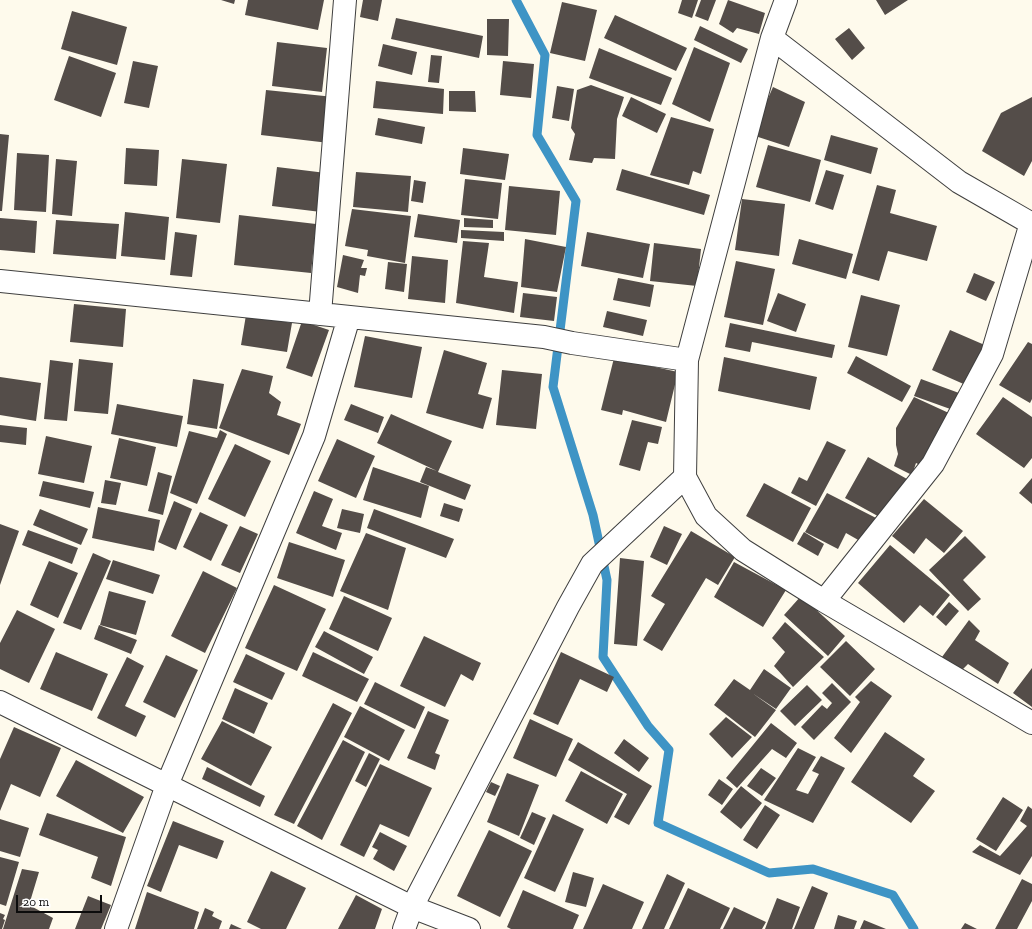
<!DOCTYPE html>
<html>
<head>
<meta charset="utf-8">
<style>
  body { margin:0 }
  #map { position:relative; width:1032px; height:929px; overflow:hidden; background:#fefaec; font-family:"Zilla Slab",serif }
  canvas { display:block }
  .scale { position:absolute; left:16px; top:895px; width:86px; height:18px; box-sizing:border-box; border:2px solid #0c0c0c; border-top:0; padding-left:5px; font-size:12px; line-height:14px; white-space:nowrap; color:#0c0c0c; -webkit-text-stroke:3px #fff; paint-order:stroke }
</style>
</head>
<body>
<div id="map">
<canvas width="1032" height="929"></canvas>
<div class="scale">20 m</div>
</div>
<script>
const context = document.querySelector('canvas').getContext('2d');
context.lineJoin = 'round';
const shape = rows => new Path2D(rows.map(r => 'M' + r).join(''));
function strokePath(path, color, width, dash) { context.strokeStyle = color; context.lineWidth = width; context.lineCap = dash ? 'butt' : 'round'; context.setLineDash(dash || []); context.stroke(path); }
function paint(path, color) { context.fillStyle = color; context.fill(path, 'evenodd'); }
const stream = shape([
  [516,0,545,55,537,135,576,201,553,387,593,515,607,580,603,657,648,726,669,750,658,823,769,873,813,869,893,895,914,929]
]);
const building = shape([
  [221,0,235,0,234,4],
  [248,0,324,0,318,30,245,15],
  [363,0,382,0,378,21,360,17],
  [682,0,698,0,692,18,678,13],
  [701,0,716,0,708,21,695,16],
  [728,0,765,13,759,34,737,28,733,33,719,24],
  [876,0,908,0,885,15],
  [562,2,597,10,585,61,550,53],
  [72,11,127,27,117,65,61,49],
  [615,15,687,48,676,71,604,38],
  [396,18,483,36,479,58,391,39],
  [487,19,509,19,508,56,487,55],
  [700,26,748,49,741,63,694,40],
  [849,28,865,48,852,60,835,39],
  [277,42,327,48,322,92,272,86],
  [383,44,417,52,412,75,378,66],
  [694,47,730,63,710,122,672,104],
  [599,48,672,78,661,105,589,78],
  [431,55,442,56,439,83,428,82],
  [69,56,116,73,101,117,54,100],
  [133,61,158,66,149,108,124,103],
  [503,61,534,64,531,98,500,95],
  [376,81,444,89,443,114,373,108],
  [591,85,624,97,617,119,615,159,594,158,592,163,569,160,575,134,571,128,577,90],
  [557,86,574,89,569,121,552,118],
  [773,87,805,102,789,147,752,135],
  [266,90,334,97,329,143,261,135],
  [449,91,475,91,476,112,449,111],
  [631,97,666,114,657,133,622,116],
  [1032,97,1032,161,1024,176,982,151,1001,113],
  [671,117,714,129,701,174,693,171,689,185,650,175],
  [378,118,425,127,422,144,375,135],
  [0,134,9,135,2,211,0,211],
  [831,135,878,148,871,174,824,160],
  [768,145,821,160,810,202,756,187],
  [126,148,159,150,157,186,124,184],
  [463,148,509,154,505,180,460,174],
  [17,153,49,155,46,212,14,210],
  [56,159,77,161,72,216,52,214],
  [182,159,227,164,220,223,176,218],
  [277,167,326,173,321,212,272,206],
  [622,169,710,195,704,215,616,190],
  [826,170,844,175,833,210,815,204],
  [356,172,411,176,408,212,353,207],
  [465,179,502,183,498,219,461,215],
  [414,180,426,182,423,203,411,201],
  [877,185,896,190,890,213,937,226,927,261,888,251,879,281,852,273],
  [509,186,560,191,556,235,505,230],
  [742,199,785,204,779,256,735,250],
  [352,209,411,216,405,263,367,256,368,250,345,246],
  [125,212,169,217,165,260,121,256],
  [418,214,460,220,457,243,414,237],
  [239,215,316,224,311,273,234,265],
  [0,218,37,221,35,253,0,250],
  [464,218,493,220,493,228,464,227],
  [56,220,119,224,116,259,53,254],
  [461,230,504,232,504,241,461,238],
  [175,232,197,235,192,277,170,275],
  [587,232,650,244,643,278,581,266],
  [525,239,566,247,557,292,521,287],
  [799,239,853,254,846,279,792,264],
  [463,241,489,243,484,277,518,282,514,313,456,303],
  [654,243,701,249,697,286,650,281],
  [343,255,364,260,361,268,367,268,365,276,360,275,358,293,337,287],
  [412,256,448,260,445,303,408,299],
  [736,261,775,269,763,325,724,317],
  [388,262,407,264,404,292,385,289],
  [974,273,995,282,986,301,966,292],
  [618,278,654,285,650,307,613,300],
  [523,293,557,297,554,321,520,317],
  [778,293,806,304,796,332,767,321],
  [861,295,900,305,887,356,848,347],
  [74,304,126,309,123,347,70,342],
  [607,311,647,320,643,336,603,327],
  [246,315,292,323,287,352,241,345],
  [302,321,329,330,312,377,286,368],
  [730,323,835,345,832,358,752,342,750,352,725,347],
  [950,330,987,346,968,386,932,370],
  [365,336,422,347,412,398,354,387],
  [1028,342,1032,344,1032,399,1030,403,999,385],
  [444,350,487,363,478,394,492,398,483,429,426,413],
  [856,356,911,386,902,402,847,373],
  [724,357,817,377,810,410,718,391],
  [614,358,678,372,666,422,623,410,622,415,601,410],
  [79,359,113,363,108,414,74,411],
  [50,360,73,363,67,421,44,419],
  [242,369,273,376,269,393,281,402,277,415,301,424,289,455,219,428],
  [502,370,542,374,536,429,496,425],
  [0,377,41,383,36,421,0,415],
  [193,379,224,384,217,429,187,424],
  [921,379,959,393,953,410,914,396],
  [914,397,951,414,924,467,916,463,912,475,894,466,898,454,896,445,896,428],
  [1003,397,1032,417,1032,458,1024,468,976,434],
  [117,404,183,416,177,447,111,434],
  [351,404,384,417,378,433,344,420],
  [391,414,452,441,438,472,471,485,465,500,420,482,426,467,437,471,377,443],
  [632,420,662,427,658,444,648,442,640,471,619,465],
  [0,425,27,428,26,445,0,442],
  [220,430,227,434,197,504,170,493,189,431,217,438],
  [46,436,92,446,84,483,38,474],
  [119,438,156,447,147,486,110,478],
  [337,439,375,456,356,498,318,481],
  [827,441,846,450,816,506,791,493,799,477,807,481],
  [235,444,271,461,245,517,208,499],
  [868,457,907,479,885,520,845,498],
  [373,467,429,486,421,518,363,500],
  [158,472,172,476,163,515,148,511],
  [1032,478,1032,504,1019,493],
  [105,480,121,483,116,505,101,503],
  [43,481,94,492,90,508,39,496],
  [764,483,811,508,793,542,746,516],
  [314,491,333,499,322,526,342,533,336,550,296,533],
  [827,493,880,520,867,545,846,533,838,549,805,532],
  [924,499,963,531,944,553,926,538,914,554,892,536],
  [174,501,192,509,176,550,158,542],
  [444,503,463,509,459,522,440,516],
  [98,507,160,520,154,551,92,538],
  [40,509,88,529,81,545,33,525],
  [342,509,364,514,360,533,337,528],
  [374,509,454,539,446,558,367,528],
  [200,512,228,525,211,561,183,547],
  [0,524,19,531,0,585],
  [240,526,258,534,240,573,221,565],
  [664,526,682,534,667,565,650,557],
  [28,530,78,548,72,564,22,545],
  [691,531,735,557,718,585,706,578,662,651,643,640,665,604,651,596],
  [804,532,824,544,818,556,797,544],
  [366,533,406,548,388,610,340,591],
  [965,536,986,557,963,580,981,599,968,611,929,570],
  [289,542,345,560,333,597,277,578],
  [890,545,950,595,933,616,920,605,904,623,858,583],
  [93,553,111,561,81,630,63,623],
  [620,558,644,561,637,646,614,644],
  [113,560,160,575,153,594,106,579],
  [49,561,78,573,58,618,30,605],
  [734,562,786,590,763,627,714,597],
  [203,571,237,588,205,653,171,636],
  [274,585,326,609,297,671,245,648],
  [109,591,146,601,136,635,100,625],
  [344,596,392,618,378,651,329,629],
  [801,596,845,636,828,656,784,615],
  [949,602,959,611,946,626,936,617],
  [17,610,55,629,29,683,0,669,0,643],
  [969,620,980,631,975,640,1009,663,998,684,968,664,961,671,942,657],
  [785,622,824,657,793,687,774,666,785,652,772,638],
  [99,625,137,640,131,654,94,639],
  [324,631,373,657,364,674,315,647],
  [424,636,481,663,473,681,461,674,445,707,400,686],
  [846,641,875,669,850,696,820,667],
  [56,652,108,674,92,711,40,689],
  [313,652,369,679,357,702,302,676],
  [561,652,614,677,607,692,580,679,558,725,533,714],
  [246,654,285,673,272,700,233,682],
  [166,655,198,670,175,718,143,702],
  [127,657,144,666,125,706,146,716,136,737,97,718],
  [1032,668,1032,707,1013,693],
  [764,669,791,688,776,709,752,693,776,710,755,737,714,705,734,679,750,690],
  [871,681,892,696,851,753,834,738,860,702,855,697],
  [375,682,425,707,415,729,364,704],
  [832,683,851,702,814,740,801,727,822,705,827,709,832,703,822,693],
  [807,685,822,700,795,726,780,711],
  [235,688,268,703,254,734,222,719],
  [333,703,352,713,294,824,274,815],
  [360,706,405,730,389,761,344,737],
  [428,711,449,720,435,753,440,755,435,770,407,758],
  [726,717,752,737,732,758,709,734],
  [530,719,573,739,556,777,513,758],
  [222,721,272,747,251,786,201,759],
  [771,723,797,743,786,758,772,749,737,788,726,778],
  [14,727,61,748,40,797,11,784,0,811,0,759],
  [885,732,925,759,913,776,935,791,911,823,851,782],
  [624,739,649,758,639,772,614,753],
  [343,740,365,752,322,840,297,826],
  [578,742,652,786,629,825,614,817,627,794,568,760],
  [798,748,816,757,796,790,808,794,819,774,812,771,821,756,845,768,813,823,764,800],
  [369,753,380,759,366,787,355,781],
  [76,760,144,797,123,833,56,796],
  [380,764,432,788,409,837,380,824,364,857,340,845],
  [207,767,265,796,260,807,202,779],
  [761,768,776,778,762,796,747,786],
  [581,771,623,794,607,824,565,801],
  [507,773,539,785,519,836,487,822],
  [719,779,733,789,722,805,708,795],
  [491,782,500,786,495,796,486,792],
  [741,786,762,803,741,829,720,812],
  [1003,797,1023,810,996,851,976,839],
  [765,805,780,815,757,849,743,840],
  [1028,806,1032,809,1032,856,1020,875,972,852,980,845,1000,856,1027,826,1020,821],
  [532,812,546,818,534,845,520,838],
  [47,813,126,837,111,886,91,878,98,857,39,835],
  [553,814,584,829,555,892,524,878],
  [0,819,29,828,20,857,0,851],
  [173,821,224,841,217,859,179,845,161,892,147,886],
  [489,830,532,851,500,917,457,896],
  [380,832,407,846,394,871,373,859,378,850,372,847],
  [0,857,19,862,6,906,0,904],
  [22,869,39,872,29,905,53,918,49,929,3,929],
  [271,871,306,888,286,929,261,929,247,922],
  [573,872,594,878,586,907,565,902],
  [667,874,685,883,664,929,642,929],
  [1022,879,1032,884,1032,901,1017,929,995,929],
  [603,884,644,902,632,929,583,929],
  [812,886,828,893,814,929,794,929],
  [688,888,730,908,720,929,669,929],
  [523,890,579,915,573,929,511,929,507,927],
  [147,892,199,912,194,929,135,929],
  [356,895,382,909,375,929,338,929],
  [88,896,111,905,101,929,75,929],
  [777,898,800,907,792,929,765,929],
  [734,907,766,922,762,929,723,929],
  [205,908,214,912,212,916,222,921,219,929,197,929],
  [0,913,5,915,3,919,5,920,2,929,0,929],
  [838,915,857,921,854,929,834,929],
  [864,920,886,929,860,929],
  [965,923,977,929,961,929],
  [231,924,242,929,229,929]
]);
const minor = shape([
  [786,0,772,38,687,360,685,477,706,516,743,550,824,601,1032,723],
  [772,38,959,182,1032,224],
  [0,281,544,337,572,343,687,360],
  [320,314,345,0],
  [824,601,933,464,992,354,1031,223],
  [0,702,412,907,469,929],
  [116,929,167,785,314,436,349,317],
  [404,929,412,907,568,607,592,564,685,477]
]);
strokePath(stream, '#3e94c5', 9);
paint(building, '#544d49');
strokePath(minor, '#3f3f3f', 24);
strokePath(minor, '#fff', 22);
</script>
</body>
</html>
